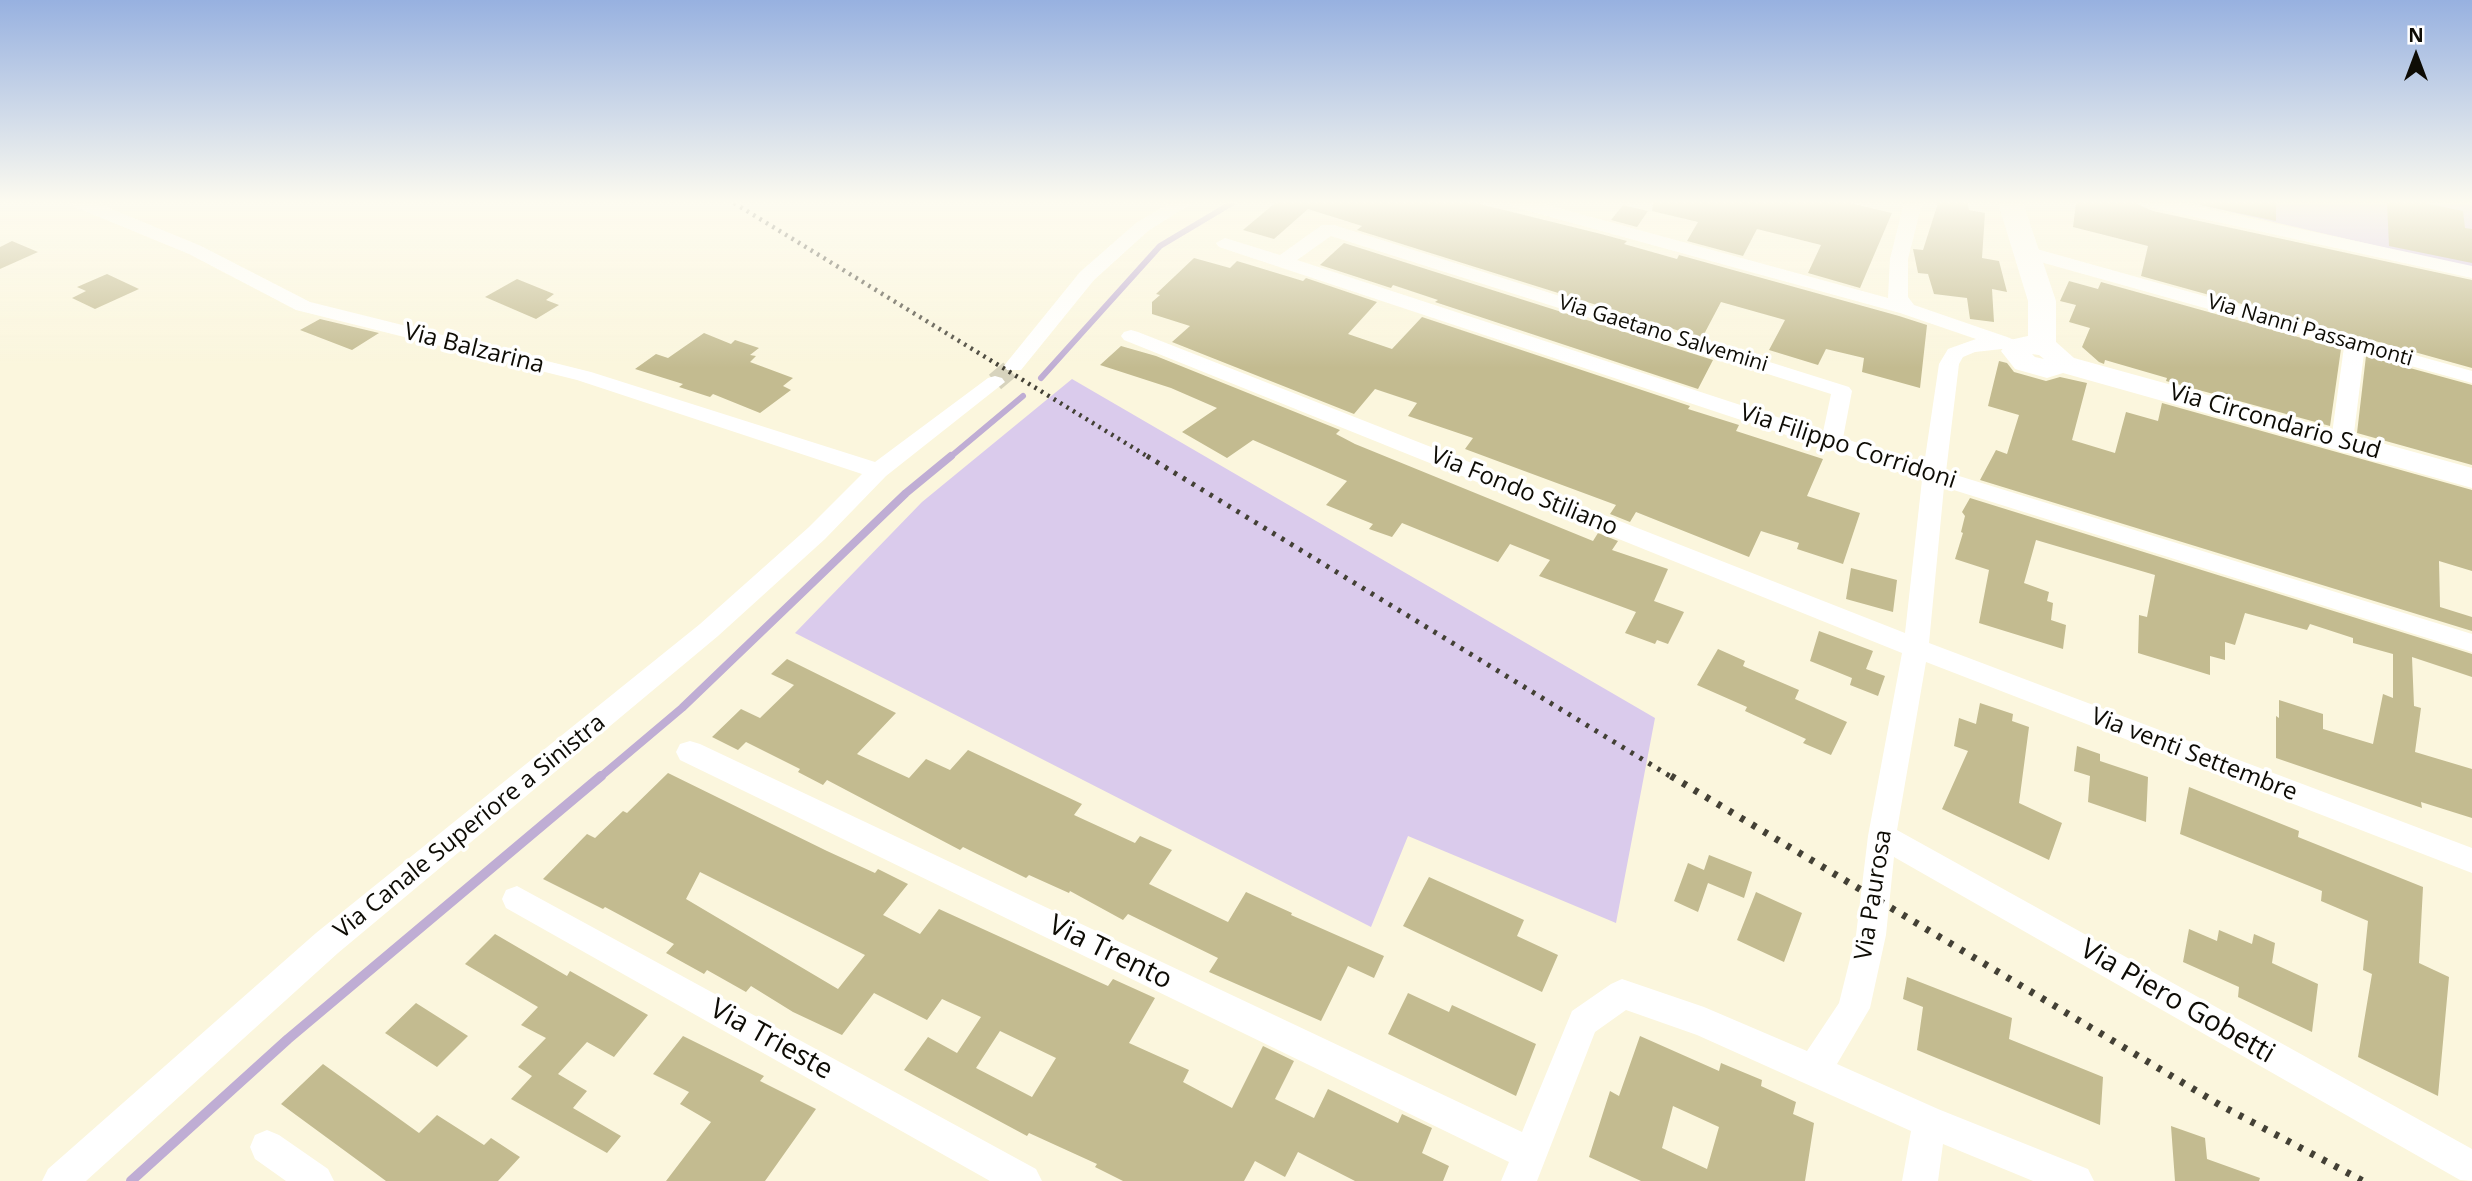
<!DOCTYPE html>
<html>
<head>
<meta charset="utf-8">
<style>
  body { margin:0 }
  #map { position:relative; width:2472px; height:1181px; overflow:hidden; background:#fbf6dd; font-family:"Open Sans",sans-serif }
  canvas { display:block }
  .north { position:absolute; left:2381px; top:21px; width:70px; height:70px; -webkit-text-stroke:5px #fff; paint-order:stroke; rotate:0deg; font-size:19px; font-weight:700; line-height:28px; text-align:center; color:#0e0c05 }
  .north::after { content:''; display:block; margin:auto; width:24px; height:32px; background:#0e0c05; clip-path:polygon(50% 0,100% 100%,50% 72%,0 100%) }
</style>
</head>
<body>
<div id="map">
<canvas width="2472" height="1181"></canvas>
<div class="north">N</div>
</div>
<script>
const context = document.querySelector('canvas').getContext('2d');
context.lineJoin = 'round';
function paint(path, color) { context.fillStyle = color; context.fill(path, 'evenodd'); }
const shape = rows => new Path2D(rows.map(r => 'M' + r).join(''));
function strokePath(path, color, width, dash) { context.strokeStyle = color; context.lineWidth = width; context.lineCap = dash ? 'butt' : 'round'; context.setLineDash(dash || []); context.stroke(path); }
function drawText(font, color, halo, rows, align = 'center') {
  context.font = font + ' "Open Sans",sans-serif'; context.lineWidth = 7; context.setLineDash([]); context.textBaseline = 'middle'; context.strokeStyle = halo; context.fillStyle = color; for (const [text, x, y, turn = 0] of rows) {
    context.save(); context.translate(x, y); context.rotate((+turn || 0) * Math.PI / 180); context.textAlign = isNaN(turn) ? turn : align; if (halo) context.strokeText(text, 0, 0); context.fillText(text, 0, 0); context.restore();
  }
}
const green = shape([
  [2192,203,2472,203,2472,268],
  [1072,379,1655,718,1616,923,1408,836,1371,927,795,633,922,502]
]);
const streamFar2 = shape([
  [1041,378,1160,246,1232,203],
  [949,458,1023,396]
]);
const streamFar1 = shape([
  [599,778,682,708,906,493,951,456]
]);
const stream = shape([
  [131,1181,288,1039,601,776]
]);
const building = shape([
  [1275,203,1476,203,1601,234,1627,241,1624,244,1677,259,1679,255,1899,316,1927,325,1920,388,1862,372,1864,358,1826,349,1818,365,1769,350,1785,320,1721,302,1702,338,1357,230,1362,226,1308,209,1274,239,1243,230],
  [1653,203,1850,203,1892,213,1860,288,1808,273,1821,245,1757,229,1743,256,1687,241,1698,222,1652,211],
  [1938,203,1968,203,1969,210,1985,213,1982,258,1999,261,2007,292,1992,289,1994,322,1970,319,1967,298,1934,294,1928,274,1918,273,1913,249,1923,250],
  [2076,203,2135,203,2153,211,2472,280,2472,368,2141,276,2148,246,2073,227],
  [2200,203,2276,203,2276,221,2200,205],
  [2387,203,2425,203,2463,211,2465,228,2472,229,2472,263,2389,246],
  [1623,205,1648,211,1637,227,1611,220],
  [12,241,38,252,0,269,0,247],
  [1344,243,1713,360,1698,389,1435,302,1438,300,1393,285,1391,288,1320,265],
  [1194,258,1230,268,1237,261,1303,281,1306,278,1377,302,1348,334,1392,349,1422,317,1690,406,1688,409,1739,425,1736,431,1823,459,1807,496,1860,513,1843,564,1797,549,1799,543,1761,531,1749,557,1636,512,1630,522,1610,514,1616,505,1465,449,1473,438,1408,416,1417,403,1375,389,1354,414,1172,342,1190,326,1152,314,1152,302,1160,295,1156,294],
  [107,274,139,289,95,309,72,298,86,291,77,287],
  [517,279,554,294,546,300,559,305,536,319,485,297],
  [2069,281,2098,289,2101,282,2341,349,2330,426,2166,381,2167,378,2105,360,2104,364,2099,362,2082,347,2090,328,2069,322,2076,305,2060,301],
  [320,319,379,333,352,350,300,330],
  [704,333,731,344,735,340,759,348,750,355,756,356,750,362,793,378,783,386,791,390,760,413,713,394,710,397,679,387,683,384,635,369,656,354,668,358],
  [1121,346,1156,356,1340,430,1336,434,1355,444,1593,541,1598,533,1618,541,1612,550,1668,569,1654,601,1684,612,1668,644,1657,640,1655,644,1625,633,1636,612,1539,576,1550,560,1510,544,1498,562,1402,523,1392,537,1369,529,1373,524,1326,505,1347,481,1253,440,1227,458,1182,432,1217,408,1171,388,1100,365],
  [2366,356,2472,385,2472,465,2357,433],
  [1999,361,2007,363,2014,372,2046,381,2060,377,2087,383,2072,440,2115,453,2126,412,2158,421,2162,403,2472,490,2472,571,2439,561,2440,607,2472,617,2472,631,1980,480,1996,450,2007,454,2019,415,1988,406],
  [1970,498,2472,654,2472,677,2412,657,2414,706,2421,708,2415,752,2472,769,2472,818,2421,802,2422,808,2276,758,2276,716,2279,718,2279,700,2323,714,2323,729,2373,744,2383,694,2393,698,2393,654,2353,643,2353,638,2310,624,2307,630,2245,613,2235,645,2225,642,2225,660,2210,656,2210,675,2138,653,2139,615,2147,617,2155,575,2036,540,2024,583,2049,592,2047,601,2053,603,2051,620,2066,625,2063,649,1979,623,1989,570,1955,559,1963,533,1961,532,1965,516,1962,512],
  [1851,568,1897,580,1893,612,1846,599],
  [1819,631,1873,651,1866,669,1885,676,1878,696,1850,685,1852,678,1810,661],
  [1718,649,1745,661,1743,666,1799,690,1795,699,1847,722,1831,755,1803,743,1806,739,1745,711,1747,707,1697,685],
  [787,659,896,713,857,754,909,778,926,759,950,770,968,750,1082,804,1074,815,1135,843,1140,836,1172,850,1149,884,1228,922,1246,892,1292,913,1291,915,1384,956,1374,978,1348,966,1321,1021,1209,972,1218,958,1128,914,1123,920,1070,891,1069,893,1029,875,1026,878,963,847,960,850,827,780,823,785,798,772,800,769,746,742,738,750,712,737,741,709,760,718,794,685,771,674],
  [1980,703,2013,714,2012,721,2029,727,2019,803,2062,823,2049,860,1942,809,1968,751,1954,746,1959,718,1976,724],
  [2077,746,2100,754,2100,761,2148,777,2146,822,2088,802,2090,776,2074,771],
  [668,773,827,851,875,873,878,869,908,884,883,915,920,934,939,909,1108,986,1113,979,1155,998,1129,1043,1189,1070,1183,1082,1232,1108,1263,1046,1294,1061,1275,1099,1314,1118,1328,1089,1398,1123,1402,1114,1432,1128,1422,1153,1449,1166,1443,1181,1355,1181,1298,1152,1285,1177,1255,1161,1244,1181,1123,1181,1095,1167,1097,1164,1029,1133,1027,1136,904,1070,928,1037,957,1053,981,1017,942,999,927,1020,874,993,842,1035,793,1012,751,986,746,992,707,970,704,974,666,953,674,944,605,907,603,909,543,879,587,834,595,838,623,811,627,813],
  [700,872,865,955,838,989,686,899],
  [1000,1031,1056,1058,1032,1097,976,1068],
  [2189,787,2299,831,2298,837,2423,887,2419,963,2449,977,2438,1096,2358,1057,2372,974,2363,970,2368,921,2321,901,2322,891,2180,834],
  [1709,855,1752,872,1744,898,1708,883,1698,912,1674,901,1688,863,1704,870],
  [1429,877,1524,920,1517,936,1558,955,1542,992,1403,926],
  [1756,892,1802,913,1784,962,1737,940],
  [2189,929,2217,941,2219,930,2252,944,2254,934,2275,943,2272,963,2318,984,2312,1032,2238,997,2239,987,2183,962],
  [495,934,567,976,570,971,648,1015,614,1057,587,1042,558,1074,587,1091,573,1108,621,1136,607,1153,511,1099,532,1076,518,1067,546,1038,521,1025,538,1007,465,964],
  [1907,977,2012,1018,2009,1039,2103,1077,2100,1125,1917,1050,1923,1007,1903,999],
  [1408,993,1449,1012,1452,1005,1536,1044,1516,1096,1388,1034],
  [416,1003,468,1036,437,1067,385,1033],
  [683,1036,764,1076,760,1081,816,1109,765,1181,666,1181,711,1122,680,1104,689,1092,653,1074],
  [1640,1036,1719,1071,1721,1063,1762,1080,1761,1086,1796,1102,1793,1114,1814,1123,1805,1181,1641,1181,1589,1157,1610,1091,1619,1096],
  [1673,1106,1719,1127,1707,1169,1662,1148],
  [323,1064,419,1133,437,1115,484,1145,491,1138,520,1157,498,1181,386,1181,281,1104],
  [2171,1126,2205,1138,2207,1159,2260,1178,2259,1181,2175,1181]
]);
const streetTunnel = shape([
  [995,382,1014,366]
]);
const street = shape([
  [72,203,97,203,201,246,310,302,591,372,875,462,988,378,995,376,1002,378,1005,382,886,476,825,539,718,636,338,953,86,1181,42,1181,48,1169,316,933,700,624,809,527,862,474,577,380,296,310,189,254,75,207,72,203],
  [1170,203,1192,203,1148,231,1094,280,1021,370,1007,370,1004,366,1007,362,1080,272,1136,223,1170,203],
  [1511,203,1540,203,1888,298,1890,259,1904,203,1922,203,1908,259,1908,297,1914,305,2007,337,2024,344,2027,348,2024,352,2017,354,2002,349,1975,352,1963,357,1959,364,1946,472,2472,634,2472,652,1944,487,1929,643,2472,848,2472,873,1926,662,1897,830,2472,1149,2472,1181,2460,1180,1894,857,1886,935,1870,1008,1837,1064,1938,1109,2088,1169,2094,1181,2033,1181,1943,1144,1938,1181,1902,1181,1911,1131,1697,1035,1626,1010,1595,1032,1537,1181,1501,1181,1509,1162,680,760,676,752,680,744,690,741,700,744,1522,1132,1572,1011,1611,984,1622,979,1704,1007,1807,1051,1839,1003,1856,935,1868,836,1902,653,1124,340,1121,336,1124,332,1131,330,1138,332,1905,633,1922,480,1219,247,1216,243,1225,238,1280,255,1322,225,1334,225,1849,387,1852,391,1843,438,1924,465,1939,364,1948,349,1976,339,1900,313,1514,207,1511,203],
  [1331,236,1831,394,1823,432,1297,260,1331,236],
  [2145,203,2179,203,2472,266,2472,278,2154,208,2145,203],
  [2026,246,2472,371,2472,383,2364,353,2353,441,2350,446,2342,448,2334,446,2331,441,2344,347,2019,256,2017,252,2026,246],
  [517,886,1036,1169,1042,1181,990,1181,506,908,502,899,506,890,517,886],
  [267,1130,279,1135,328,1169,334,1181,286,1181,255,1159,250,1147,255,1135,267,1130]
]);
const secondary = shape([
  [1998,203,2023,203,2056,301,2056,342,2074,358,2472,468,2472,488,2063,373,2047,378,2015,369,2001,351,2010,340,2028,336,2028,301,1998,203],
  [2032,354,2039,355,2044,359,2035,357,2032,354]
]);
const railFar2 = shape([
  [734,203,1150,458]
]);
const railFar1 = shape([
  [1147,456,1673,778]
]);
const rail = shape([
  [1671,776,2220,1105,2363,1181]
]);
const farStreetnames = [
  ["Via Nanni Passamonti",2310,331,16],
  ["Via Gaetano Salvemini",1663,334,17]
];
const streetNames = [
  ["Via Balzarina",474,349,14],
  ["Via Circondario Sud",2275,422,16],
  ["Via Filippo Corridoni",1848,447,18],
  ["Via Fondo Stiliano",1524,492,22],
  ["Via venti Settembre",2194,755,21],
  ["Via Canale Superiore a Sinistra",470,827,-39],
  ["Via Paurosa",1874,895,-81]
];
const nearStreetnames = [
  ["Via Trento",1110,953,26],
  ["Via Piero Gobetti",2177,1002,30],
  ["Via Trieste",771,1040,29]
];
paint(green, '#dacbec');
strokePath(streamFar2, '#bfadd4', 6);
strokePath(streamFar1, '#bfadd4', 8);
strokePath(stream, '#bfadd4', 10);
paint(building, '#c3bb90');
strokePath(streetTunnel, '#d7d3bd', 19, [19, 10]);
paint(street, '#fff');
paint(secondary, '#fff');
strokePath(railFar2, '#434035', 4.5, [2.5, 5]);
strokePath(railFar1, '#434035', 5, [3.5, 7]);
strokePath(rail, '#434035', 7, [4.5, 9]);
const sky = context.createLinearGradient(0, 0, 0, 368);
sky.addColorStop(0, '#97b1e0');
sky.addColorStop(0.55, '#fdfbf0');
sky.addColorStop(1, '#fdfbf000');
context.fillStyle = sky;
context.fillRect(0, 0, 2472, 368);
drawText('21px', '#0e0c05', '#fff', farStreetnames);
drawText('24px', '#0e0c05', '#fff', streetNames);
drawText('28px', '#0e0c05', '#fff', nearStreetnames);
</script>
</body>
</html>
